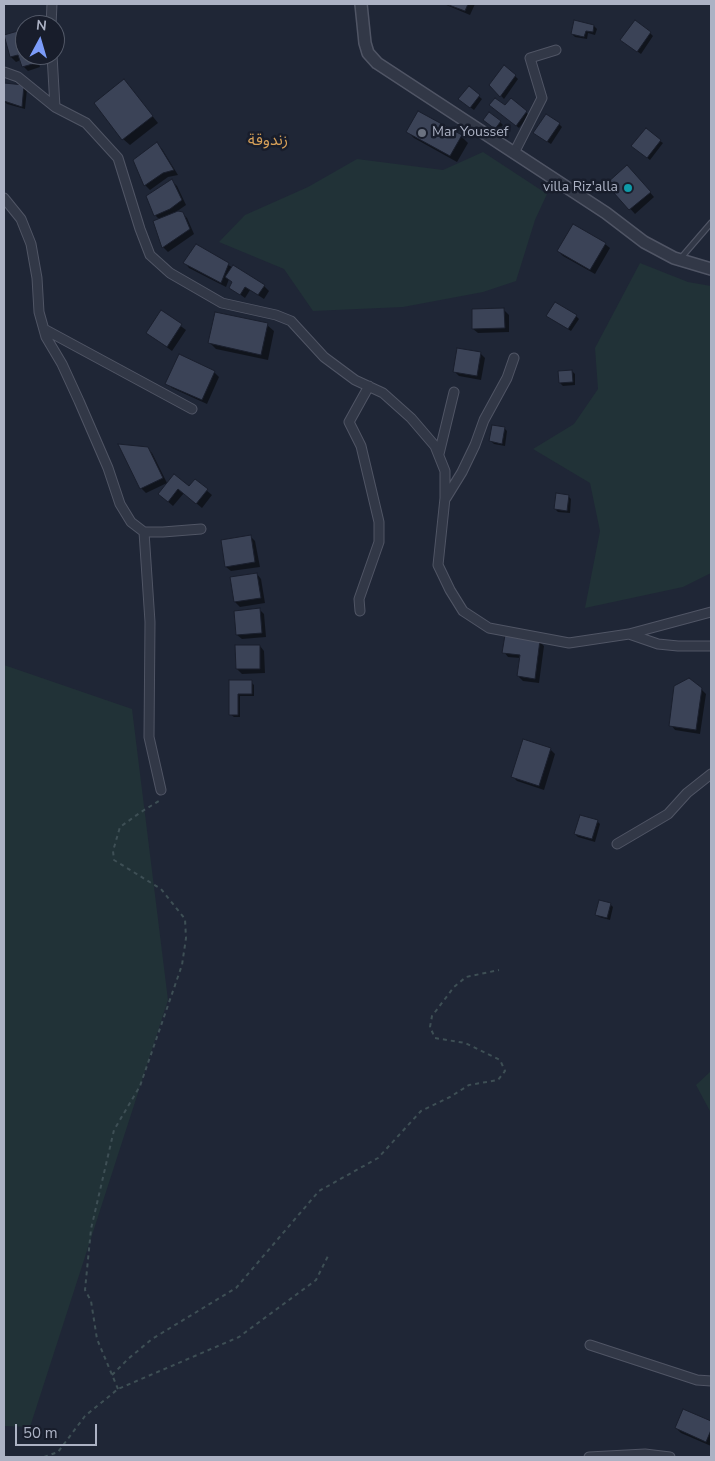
<!DOCTYPE html>
<html>
<head>
<meta charset="utf-8">
<style>
  body { margin:0 }
  #map { position:relative; width:715px; height:1461px; overflow:hidden; background:#1f2636; font-family:"Nunito Sans",sans-serif }
  canvas { display:block }
  .frame { position:absolute; inset:0; border:5px solid #acb2c4; pointer-events:none }
  .north { position:absolute; left:15px; top:15px; width:50px; height:50px; box-sizing:border-box; background:#181d2b; border:1px solid #535968; border-radius:50%; rotate:6deg; font-size:14px; font-weight:700; line-height:20px; text-align:center; color:#acb2c4 }
  .north::after { content:''; display:block; margin:auto; width:18px; height:22px; background:#7c9cf9; clip-path:polygon(50% 0,100% 100%,50% 72%,0 100%) }
  .scale { position:absolute; left:15px; top:1424px; width:82px; height:22px; box-sizing:border-box; border:2px solid #acb2c4; border-top:0; padding-left:6px; font-size:15px; line-height:18px; white-space:nowrap; color:#acb2c4; -webkit-text-stroke:4px #181d2b; paint-order:stroke }
</style>
</head>
<body>
<div id="map">
<canvas width="715" height="1461"></canvas>
<div class="frame"></div>
<div class="north">N</div>
<div class="scale">50 m</div>
</div>
<script>
const context = document.querySelector('canvas').getContext('2d');
context.lineJoin = 'round';
function paint(path, color) { context.fillStyle = color; context.fill(path, 'evenodd'); }
const shape = rows => new Path2D(rows.map(r => 'M' + r).join(''));
function strokePath(path, color, width, dash) { context.strokeStyle = color; context.lineWidth = width; context.lineCap = dash ? 'butt' : 'round'; context.setLineDash(dash || []); context.stroke(path); }
function drawText(font, color, halo, rows, align = 'center') {
  context.font = font + ' "Nunito Sans","Noto Sans Arabic",sans-serif'; context.lineWidth = 5; context.setLineDash([]); context.textBaseline = 'middle'; context.strokeStyle = halo; context.fillStyle = color; for (const [text, x, y, turn = 0] of rows) {
    context.save(); context.translate(x, y); context.rotate((+turn || 0) * Math.PI / 180); context.textAlign = isNaN(turn) ? turn : align; if (halo) context.strokeText(text, 0, 0); context.fillText(text, 0, 0); context.restore();
  }
}
const green = shape([
  [483,152,547,194,535,220,516,281,483,292,403,307,313,311,284,269,219,242,245,215,308,187,357,159,443,170],
  [640,263,688,282,711,286,711,573,683,587,585,608,600,531,590,483,533,449,574,424,598,389,595,348],
  [4,665,132,709,168,1000,30,1427,4,1426],
  [711,1071,711,1113,696,1085]
]);
const shadow = shape([
  [444,4,475,4,470,15],
  [594,26,597,29,595,35,588,33,587,39,575,37,572,34],
  [25,31,25,55,36,55,40,67,28,71,23,66,21,60,16,62,11,57,4,36],
  [650,33,653,36,641,54,625,43],
  [515,76,518,79,504,99,491,85],
  [4,81,4,85,24,86,27,89,25,109,7,104,4,101],
  [130,88,158,123,130,145,123,139],
  [469,88,482,99,474,110,463,102],
  [511,100,529,115,519,128,494,108,505,107],
  [487,122,500,122,503,125,498,131],
  [559,124,562,127,551,144,538,136],
  [408,132,461,136,468,143,457,162,414,138],
  [660,141,663,143,650,160,636,149],
  [157,144,162,149,178,175,168,177,150,190,145,185],
  [632,172,654,197,635,214,608,184],
  [172,181,177,186,186,205,176,212,182,213,187,218,194,234,168,252,163,247,160,220,155,215,148,197],
  [605,244,610,248,595,274,563,256,558,251],
  [196,246,264,286,269,291,264,299,250,290,245,298,230,287,233,283,229,279,226,287,189,268,185,263],
  [504,310,509,315,509,332,478,333,473,329],
  [162,312,186,330,172,351,153,337],
  [576,316,579,319,571,331,551,319],
  [267,325,274,331,268,360,216,349,210,343],
  [480,353,485,358,481,380,459,376,454,371],
  [572,371,575,374,575,385,563,386,560,383],
  [214,372,219,377,207,404,172,388,167,383],
  [504,428,507,431,505,446,494,444,491,441],
  [147,448,152,453,167,483,146,493,141,488],
  [174,476,189,488,195,481,212,495,202,508,184,493,173,506,165,499],
  [568,496,571,499,570,513,558,512,555,509],
  [251,537,255,541,260,567,231,571,226,567],
  [257,574,261,579,265,603,240,607,235,602,231,578],
  [259,609,264,614,266,637,242,639,237,635],
  [539,641,544,646,539,683,523,681,518,676,520,658,508,657,504,652],
  [260,646,264,651,265,673,242,674,237,669],
  [231,681,251,682,254,685,254,696,240,696,240,717,234,717,230,714],
  [701,689,706,694,700,734,675,730,671,725],
  [550,749,555,754,544,790,517,781,512,776],
  [597,821,600,824,595,842,578,837,575,834],
  [610,904,613,907,610,920,599,917,596,914],
  [684,1410,711,1422,711,1446,681,1433,676,1428]
]);
const building = shape([
  [446,4,468,4,465,11,446,4],
  [574,20,594,25,593,32,586,31,584,37,571,34,574,20],
  [635,20,651,32,637,52,620,40,635,20],
  [25,29,25,55,33,55,36,63,22,67,18,55,10,57,4,35,25,29],
  [504,65,516,75,500,97,489,85,504,65],
  [124,79,153,116,122,140,94,103,124,79],
  [4,83,24,85,22,107,4,101,4,83],
  [469,86,480,95,470,108,458,99,469,86],
  [495,98,505,105,511,98,527,111,516,126,489,105,495,98],
  [418,111,462,135,450,156,406,132,418,111],
  [489,112,501,121,495,129,483,120,489,112],
  [546,114,560,123,547,142,533,133,546,114],
  [646,128,661,140,647,158,631,146,646,128],
  [157,142,174,170,163,173,144,186,133,160,157,142],
  [627,165,651,192,629,210,606,184,627,165],
  [172,179,182,200,170,209,154,216,146,196,172,179],
  [178,211,183,212,190,229,162,248,153,221,178,211],
  [573,224,606,243,590,270,557,251,573,224],
  [196,244,229,263,221,283,183,263,196,244],
  [233,265,265,285,258,295,245,287,240,295,229,288,232,282,225,277,233,265],
  [555,302,577,315,568,329,546,316,555,302],
  [504,308,505,328,472,329,472,309,504,308],
  [161,310,182,324,167,347,146,333,161,310],
  [215,312,268,323,261,355,208,343,215,312],
  [457,348,481,352,477,376,453,372,457,348],
  [179,354,215,371,202,400,165,384,179,354],
  [572,370,573,382,559,383,558,371,572,370],
  [492,425,505,427,502,444,489,441,492,425],
  [118,444,148,447,163,478,140,489,118,444],
  [174,474,189,486,195,479,208,489,196,504,178,489,168,502,158,494,174,474],
  [556,493,569,495,567,511,554,509,556,493],
  [251,535,255,562,225,567,221,540,251,535],
  [257,573,261,598,234,602,230,577,257,573],
  [260,608,262,633,236,635,234,611,260,608],
  [505,635,540,640,535,679,517,676,520,655,502,653,505,635],
  [235,645,260,645,260,669,236,669,235,645],
  [689,678,702,688,696,730,669,726,674,686,689,678],
  [229,680,252,680,252,694,238,694,238,715,229,715,229,680],
  [523,739,551,748,539,786,511,777,523,739],
  [580,815,598,820,592,839,574,834,580,815],
  [599,900,611,903,607,918,595,915,599,900],
  [683,1409,711,1421,711,1430,706,1442,675,1428,683,1409]
]);
const path = shape([
  [112,1375,128,1359,152,1339,236,1288,319,1191,378,1158,421,1111,450,1097,469,1085,498,1080,505,1071,500,1060,465,1043,435,1038,430,1027,432,1016,454,987,466,977,499,970],
  [118,1389,97,1339,91,1301,85,1290,91,1229,114,1130,140,1086,182,965,186,938,185,919,161,889,114,860,113,851,120,827,141,812,162,799],
  [44,1457,58,1452,85,1416,118,1389,239,1337,316,1280,329,1254]
]);
const service = shape([
  [680,259,711,223]
]);
const minor = shape([
  [51,25,52,4],
  [52,55,55,107],
  [4,72,18,77,55,107,86,123,118,158,140,229,150,255,170,273,222,303,276,315,291,321,324,357,355,380,383,393,411,418,435,446,445,471,445,498,438,565,450,590,463,611,489,628,569,643,629,634,711,612],
  [514,153,542,98,530,58,556,50],
  [4,198,21,219,31,244,37,278,39,312,46,337,62,364,79,401,108,468,120,504,131,522,144,532,163,532,201,529],
  [44,329,192,409],
  [439,454,454,392],
  [446,498,462,472,475,445,484,420,507,378,514,358],
  [144,532,150,622,149,737,161,790],
  [360,611,359,599,379,542,379,522,361,446,349,422,369,386],
  [629,634,658,644,678,646,711,646],
  [617,844,668,814,687,793,711,774],
  [590,1345,697,1380,711,1381],
  [589,1457,645,1454,670,1457]
]);
const tertiary = shape([
  [361,4,365,43,368,53,377,63,606,213,644,242,674,258,711,269]
]);
const markers = [
  [422,133,5,"#6b7280"],
  [628,188,5,"#0f9aa8"]
];
const poiNames = [
  ["Mar Youssef",432,133],
  ["villa Riz'alla",618,188,"right"]
];
const quarterNames = [
  ["زندوقة",268,141]
];
paint(green, '#213237');
paint(shadow, '#0007');
paint(building, '#3b4357');
strokePath(building, '#1a1f2d', 1);
strokePath(service, '#505565', 7);
strokePath(minor, '#505565', 11);
strokePath(tertiary, '#505565', 14);
strokePath(path, '#3e4f55', 2, [4, 4]);
strokePath(service, '#323847', 4.5);
strokePath(minor, '#323847', 9);
strokePath(tertiary, '#323847', 11);
for (const [x, y, r, color] of markers) { const dot = new Path2D(); dot.arc(x, y, r, 0, 2 * Math.PI); context.fillStyle = color; context.fill(dot); strokePath(dot, '#181d2b', 2); }
drawText('14px', '#acb2c4', '#181d2b', poiNames, 'left');
drawText('16px', '#d49e57', '#181d2b', quarterNames);
</script>
</body>
</html>
